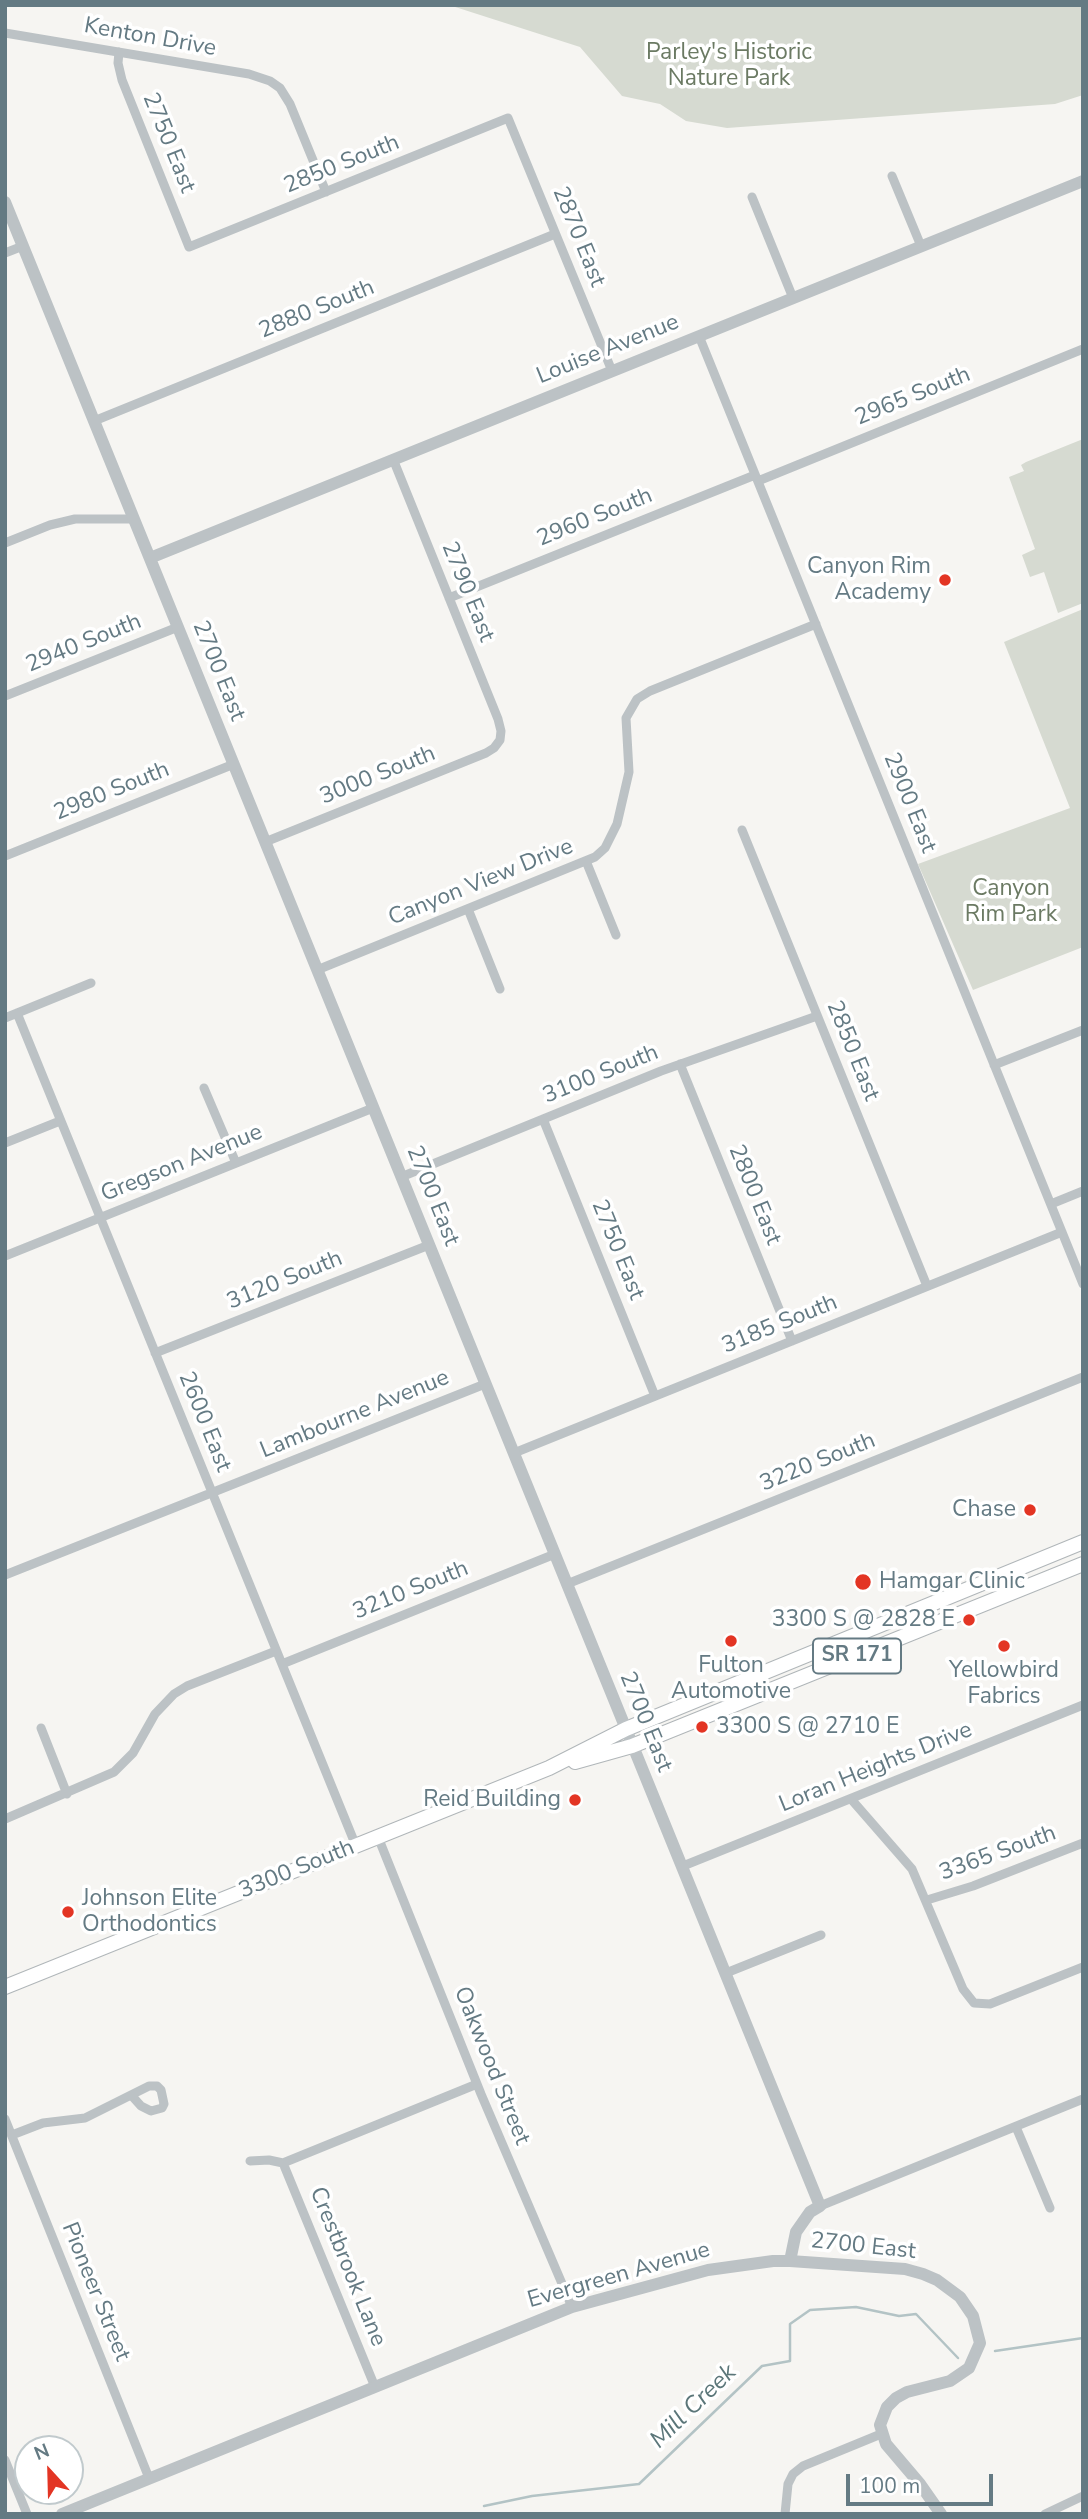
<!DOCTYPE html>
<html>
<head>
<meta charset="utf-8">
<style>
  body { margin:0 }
  #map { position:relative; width:1088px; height:2519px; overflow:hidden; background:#f6f5f2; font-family:"Nunito Sans",sans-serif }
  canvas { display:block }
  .frame { position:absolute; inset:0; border:7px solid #647a83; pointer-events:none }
  .north { position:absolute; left:14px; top:2435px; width:70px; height:70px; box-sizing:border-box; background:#fff; border:2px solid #c1cacd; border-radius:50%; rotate:338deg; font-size:19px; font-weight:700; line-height:28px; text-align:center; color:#647a83 }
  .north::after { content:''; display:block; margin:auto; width:24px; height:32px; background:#e33524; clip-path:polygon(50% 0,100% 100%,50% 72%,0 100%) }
  .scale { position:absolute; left:846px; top:2474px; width:147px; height:32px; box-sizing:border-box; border:4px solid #647a83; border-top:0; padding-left:9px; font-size:21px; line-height:24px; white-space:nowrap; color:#647a83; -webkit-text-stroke:5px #fff; paint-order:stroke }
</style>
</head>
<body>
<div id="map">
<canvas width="1088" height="2519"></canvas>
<div class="frame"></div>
<div class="north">N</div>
<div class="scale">100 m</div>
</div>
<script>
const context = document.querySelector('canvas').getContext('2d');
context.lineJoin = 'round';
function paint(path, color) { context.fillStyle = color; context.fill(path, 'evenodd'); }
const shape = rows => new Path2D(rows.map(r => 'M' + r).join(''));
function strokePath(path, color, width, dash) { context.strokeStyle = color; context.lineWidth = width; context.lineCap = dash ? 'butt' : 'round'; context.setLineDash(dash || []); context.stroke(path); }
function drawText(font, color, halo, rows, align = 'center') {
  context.font = font + ' "Nunito Sans",sans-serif'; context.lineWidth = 7; context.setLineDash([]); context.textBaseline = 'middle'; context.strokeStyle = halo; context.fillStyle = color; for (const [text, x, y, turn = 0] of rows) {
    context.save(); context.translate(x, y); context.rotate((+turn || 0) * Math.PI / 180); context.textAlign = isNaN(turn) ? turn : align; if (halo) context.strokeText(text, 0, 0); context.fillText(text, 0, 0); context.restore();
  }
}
const green = shape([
  [449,5,1083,5,1083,95,1055,104,727,128,686,121,660,104,622,96,580,47],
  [1083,439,1083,603,1058,613,1044,572,1030,577,1022,555,1035,549,1009,477,1024,471,1021,465,1026,462],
  [1083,609,1083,947,973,990,918,864,1070,808,1004,642]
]);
const stream = shape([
  [995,2351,1083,2338],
  [484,2506,532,2496,639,2484,762,2366,790,2361,790,2324,810,2310,856,2307,899,2316,916,2314,958,2358]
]);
const minor = shape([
  [5,33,249,74,270,81,280,88,290,104,326,192],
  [119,52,118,63,122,80,189,247,508,118,612,371],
  [892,176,921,246],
  [752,197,793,298],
  [5,253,23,246],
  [699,336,1083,1284],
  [94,421,555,234],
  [758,481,1083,349],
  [5,543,50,525,75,519,134,519],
  [449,598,755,475],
  [5,696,178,627],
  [742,830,927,1286],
  [265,842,486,753,494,748,500,740,501,731,498,719,393,459],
  [5,856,234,764],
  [586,861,616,935],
  [468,909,500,989],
  [317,970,595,857,605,848,617,824,629,772,626,718,637,699,650,691,816,624],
  [17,1013,356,1846],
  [5,1018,91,983],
  [680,1064,792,1341],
  [994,1065,1083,1030],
  [204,1088,236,1163],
  [543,1119,655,1396],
  [5,1143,60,1121],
  [401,1177,661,1071,817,1016],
  [1051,1204,1083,1191],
  [5,1256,373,1108],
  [155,1353,429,1245],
  [514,1453,1062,1232],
  [5,1575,485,1384],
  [567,1584,1083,1377],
  [282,1664,555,1554],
  [41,1728,67,1794],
  [851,1799,912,1869,963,1989,974,2003,990,2004,1083,1967],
  [5,1819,114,1772,133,1753,155,1714,174,1694,187,1686,276,1651],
  [378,1837,481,2094,572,2307],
  [683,1866,1083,1705],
  [927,1900,973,1886,1083,1843],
  [726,1973,821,1935],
  [5,2119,149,2478],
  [1016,2127,1050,2208],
  [12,2135,43,2123,85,2118,149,2086,157,2086,161,2090,164,2104,162,2108,151,2111,141,2106,132,2096],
  [250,2161,269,2160,283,2163,477,2084],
  [283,2163,375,2387],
  [820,2206,1083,2099],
  [5,2460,27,2514],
  [785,2514,788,2484,793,2474,803,2466,881,2434],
  [1045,2514,1083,2496]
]);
const tertiary = shape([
  [5,202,820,2206,810,2212,796,2232,790,2261],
  [150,558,1083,181],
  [62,2514,572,2307,708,2270,773,2261,790,2261,905,2269,923,2274,937,2280,960,2297,973,2316,980,2343,969,2368,950,2381,907,2392,896,2398,887,2407,880,2425,886,2444,920,2484,941,2514]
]);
const primary = shape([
  [575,1762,632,1746,1083,1564],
  [5,1987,549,1768,626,1729,1083,1542]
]);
const markers = [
  [945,580,7,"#e33524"],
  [1030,1510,7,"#e33524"],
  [863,1582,9,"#e33524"],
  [969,1620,7,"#e33524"],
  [731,1641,7,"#e33524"],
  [1004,1646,7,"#e33524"],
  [702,1727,7,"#e33524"],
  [575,1800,7,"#e33524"],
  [68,1912,7,"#e33524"]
];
const shields = [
  [857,1656,88]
];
const shieldNames = [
  ["SR 171",857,1656]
];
const streetNames = [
  ["Kenton Drive",150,38,10],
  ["2750 East",168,143,68],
  ["2850 South",342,165,-22],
  ["2870 East",578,237,68],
  ["2880 South",317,310,-22],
  ["Louise Avenue",608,350,-22],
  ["2965 South",913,397,-22],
  ["2960 South",595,518,-22],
  ["2790 East",467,592,68],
  ["2940 South",84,644,-22],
  ["2700 East",218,671,68],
  ["3000 South",378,776,-22],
  ["2980 South",112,792,-22],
  ["2900 East",909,803,68],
  ["Canyon View Drive",481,883,-22],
  ["2850 East",852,1051,68],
  ["3100 South",601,1075,-22],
  ["Gregson Avenue",182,1164,-22],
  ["2800 East",754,1195,68],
  ["2700 East",432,1196,68],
  ["2750 East",617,1250,68],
  ["3120 South",285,1281,-22],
  ["3185 South",780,1325,-22],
  ["Lambourne Avenue",355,1415,-22],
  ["2600 East",204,1422,68],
  ["3220 South",818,1463,-22],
  ["3210 South",411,1591,-22],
  ["2700 East",645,1722,68],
  ["Loran Heights Drive",876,1768,-22],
  ["3365 South",998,1854,-20],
  ["3300 South",297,1870,-22],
  ["Oakwood Street",491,2066,68],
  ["2700 East",863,2247,6],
  ["Crestbrook Lane",347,2267,68],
  ["Evergreen Avenue",619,2276,-16],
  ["Pioneer Street",95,2292,68]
];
const parkNames = [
  ["Parley's Historic",729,53],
  ["Nature Park",729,79],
  ["Canyon",1011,889],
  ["Rim Park",1011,915]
];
const poiNames = [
  ["Canyon Rim",931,567],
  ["Academy",931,593],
  ["Chase",1016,1510],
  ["Hamgar Clinic",879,1582,"left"],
  ["3300 S @ 2828 E",955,1620],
  ["Fulton",731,1666,"center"],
  ["Automotive",731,1692,"center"],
  ["Yellowbird",1004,1671,"center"],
  ["Fabrics",1004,1697,"center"],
  ["3300 S @ 2710 E",716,1727,"left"],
  ["Reid Building",561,1800],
  ["Johnson Elite",82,1899,"left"],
  ["Orthodontics",82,1925,"left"]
];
const waterNames = [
  ["Mill Creek",694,2407,-44]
];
paint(green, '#d6dad1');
strokePath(stream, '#b3c3c5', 2.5);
strokePath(primary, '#b0b6b9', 16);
strokePath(minor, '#bcc2c5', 9);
strokePath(tertiary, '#bcc2c5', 12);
strokePath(primary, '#fff', 14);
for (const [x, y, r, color] of markers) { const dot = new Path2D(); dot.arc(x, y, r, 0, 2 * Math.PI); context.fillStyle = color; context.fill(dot); strokePath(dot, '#fff', 2.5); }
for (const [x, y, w] of shields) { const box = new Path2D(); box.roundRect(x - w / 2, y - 17.5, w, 35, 5); context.fillStyle = '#fff'; context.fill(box); strokePath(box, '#647a83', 2); }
drawText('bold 21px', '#647a83', null, shieldNames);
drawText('23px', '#647a83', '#fff', streetNames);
drawText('23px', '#6b7a63', '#fff', parkNames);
drawText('23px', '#647a83', '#fff', poiNames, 'right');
drawText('italic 24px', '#5b7679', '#fff', waterNames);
</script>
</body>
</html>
